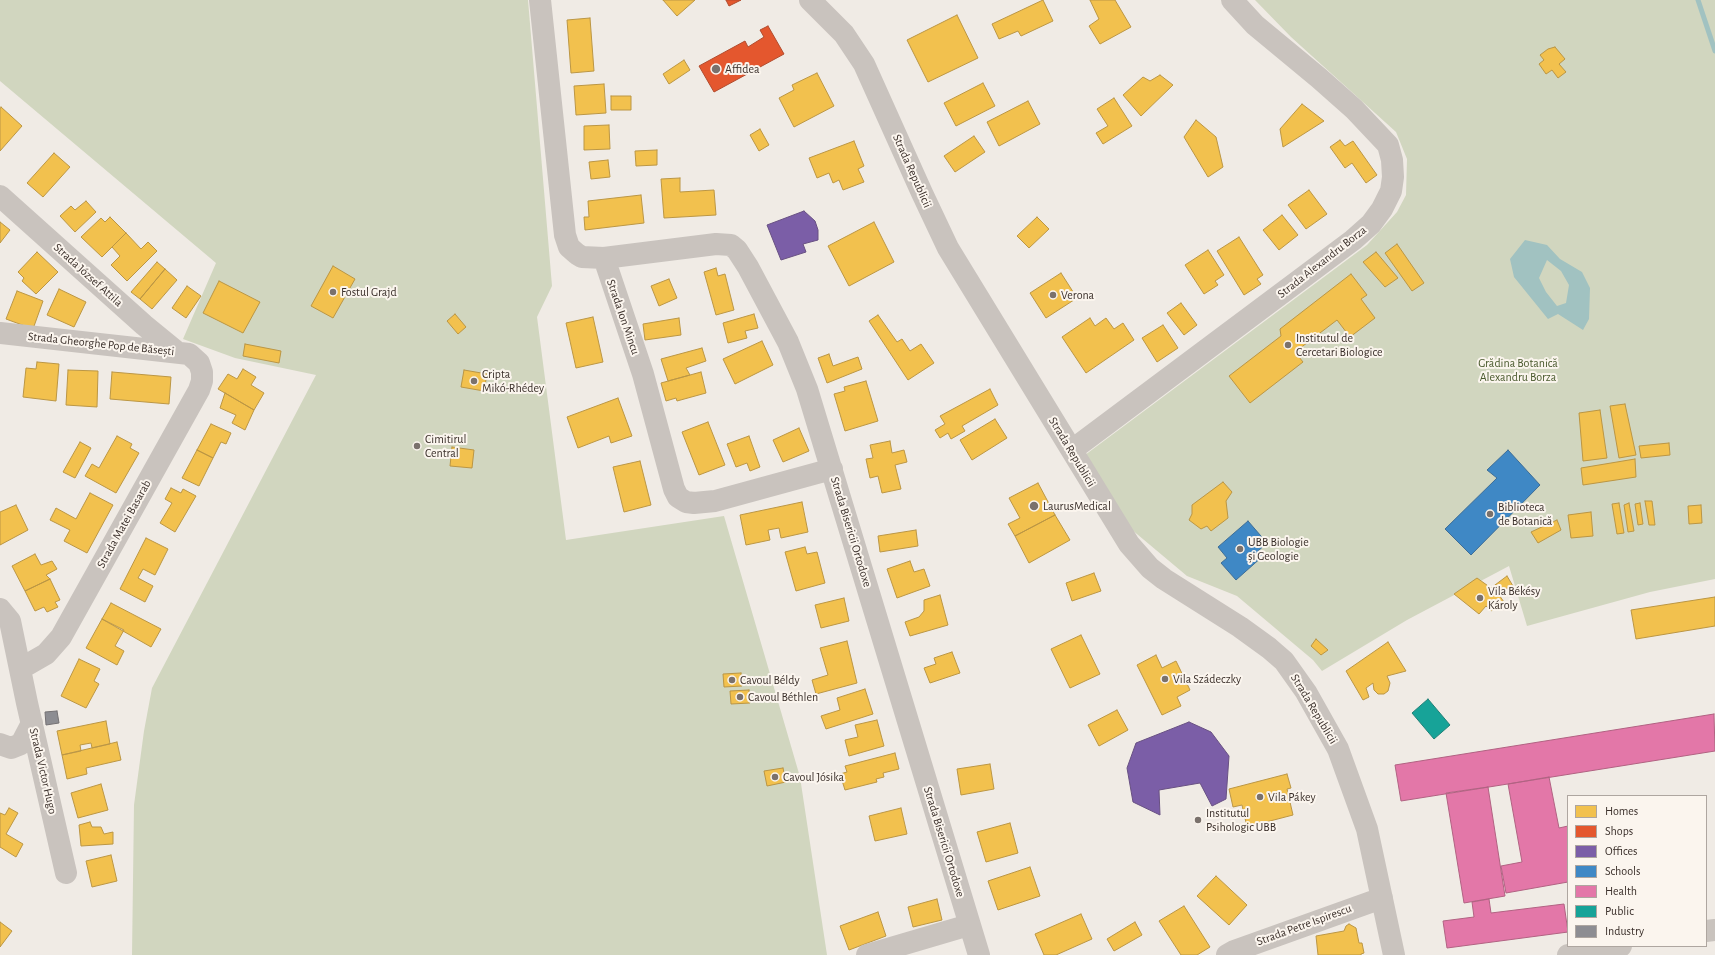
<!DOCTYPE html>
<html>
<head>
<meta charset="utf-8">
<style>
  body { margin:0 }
  #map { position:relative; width:1715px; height:955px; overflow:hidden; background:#f0ebe5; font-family:"Alegreya Sans",sans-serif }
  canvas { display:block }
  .legend { position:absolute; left:1567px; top:795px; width:140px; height:152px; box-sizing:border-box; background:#fbf5ee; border:1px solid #aea6a0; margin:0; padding:5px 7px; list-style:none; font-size:12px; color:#3b302b }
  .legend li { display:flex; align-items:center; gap:8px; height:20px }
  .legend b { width:20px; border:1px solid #aea6a0 }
</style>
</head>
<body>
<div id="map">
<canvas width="1715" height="955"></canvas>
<ul class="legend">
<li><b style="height:11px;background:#f2c14e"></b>Homes</li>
<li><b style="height:11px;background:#e4572e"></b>Shops</li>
<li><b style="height:11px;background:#7b5ea7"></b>Offices</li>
<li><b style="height:11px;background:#3f88c5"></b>Schools</li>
<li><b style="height:11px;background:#e377a8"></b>Health</li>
<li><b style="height:11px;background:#17a398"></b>Public</li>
<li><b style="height:11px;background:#8d8d92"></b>Industry</li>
</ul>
</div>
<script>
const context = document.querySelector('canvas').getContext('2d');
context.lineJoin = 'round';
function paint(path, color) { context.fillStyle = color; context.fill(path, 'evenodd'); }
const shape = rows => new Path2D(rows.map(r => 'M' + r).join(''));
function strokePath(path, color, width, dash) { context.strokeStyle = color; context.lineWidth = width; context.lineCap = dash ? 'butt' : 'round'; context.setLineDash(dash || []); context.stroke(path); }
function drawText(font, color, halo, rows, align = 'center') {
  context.font = font + ' "Alegreya Sans",sans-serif'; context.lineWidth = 4; context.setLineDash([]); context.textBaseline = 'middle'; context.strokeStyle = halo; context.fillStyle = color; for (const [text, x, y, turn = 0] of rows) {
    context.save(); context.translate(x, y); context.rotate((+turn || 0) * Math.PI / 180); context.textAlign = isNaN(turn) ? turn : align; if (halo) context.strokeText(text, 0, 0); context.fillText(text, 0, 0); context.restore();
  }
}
const green = shape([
  [0,0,528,0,552,286,537,317,566,540,724,516,800,777,827,955,132,955,134,805,144,731,152,688,316,375,235,358,183,339,216,263,0,81],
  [1255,0,1715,0,1715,579,1650,592,1527,626,1509,566,1407,620,1322,671,1313,660,1237,596,1187,576,1125,524,1085,455,1367,245,1397,212,1406,195,1407,159,1396,132,1291,37]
]);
const water = shape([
  [1525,240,1547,245,1560,259,1582,272,1590,288,1589,319,1583,330,1558,314,1548,319,1514,277,1510,259],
  [1547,260,1561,271,1569,285,1566,303,1557,306,1546,292,1539,278]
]);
const homes = shape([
  [663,0,695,0,677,16,663,0],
  [1043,0,1053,21,1021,36,1018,31,999,39,992,24,1043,0],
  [1090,0,1115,0,1131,27,1100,44,1089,26,1099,19,1090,0],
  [957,15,978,58,928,82,907,40,957,15],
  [590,18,594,71,571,73,567,20,590,18],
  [1555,47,1565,59,1559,64,1566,72,1558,78,1552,70,1546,74,1539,64,1544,60,1540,55,1548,49,1555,47],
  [684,60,690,70,669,84,663,74,684,60],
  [817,73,834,106,794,127,779,98,794,90,792,85,817,73],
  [1160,75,1173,85,1141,116,1123,95,1143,77,1150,81,1160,75],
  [983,83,995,106,956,126,944,103,983,83],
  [604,84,606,113,576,115,574,86,604,84],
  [611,96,631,96,631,110,611,110,611,96],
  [1114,98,1132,126,1103,144,1096,133,1108,126,1097,109,1114,98],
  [1028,101,1040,124,999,146,987,122,1028,101],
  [1302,104,1324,121,1283,147,1280,129,1302,104],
  [1,107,22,126,0,151,0,109,1,107],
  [1196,120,1216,137,1223,167,1208,177,1184,137,1196,120],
  [609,125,610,149,584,150,584,126,609,125],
  [760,129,769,145,759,151,750,135,760,129],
  [974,136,985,152,955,172,944,156,974,136],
  [1340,140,1345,146,1353,141,1377,175,1366,183,1352,163,1345,168,1330,147,1340,140],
  [854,141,864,166,858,169,864,182,843,190,839,180,833,183,829,173,817,178,809,158,854,141],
  [657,150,657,165,636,166,635,151,657,150],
  [54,153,70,167,43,197,27,183,54,153],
  [608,160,610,177,591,179,589,162,608,160],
  [680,178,680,192,714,190,716,215,664,218,661,179,680,178],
  [1309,190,1327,214,1306,229,1288,205,1309,190],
  [641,195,644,223,585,230,584,217,589,217,588,201,641,195],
  [86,201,96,212,75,232,60,216,71,206,75,210,86,201],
  [1282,215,1298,235,1279,250,1263,230,1282,215],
  [110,217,126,233,102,257,81,237,101,218,105,222,110,217],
  [1037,217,1049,229,1029,248,1017,236,1037,217],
  [0,222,10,230,0,243,0,222],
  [874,222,894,262,849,286,828,246,874,222],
  [126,233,141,249,148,242,157,251,127,281,111,265,120,256,112,247,126,233],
  [1239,237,1263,275,1257,279,1261,284,1244,295,1217,251,1239,237],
  [1397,244,1424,283,1412,291,1385,253,1397,244],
  [1208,250,1224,275,1215,281,1218,285,1204,294,1185,265,1208,250],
  [37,252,58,272,36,294,22,281,24,278,18,272,37,252],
  [1376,252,1398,278,1385,287,1363,262,1376,252],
  [157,262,165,269,140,299,131,292,157,262],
  [333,266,355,279,333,318,311,306,333,266],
  [716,268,718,276,725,274,734,310,716,315,704,272,716,268],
  [165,269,177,280,152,309,140,299,165,269],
  [1061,273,1077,298,1046,318,1030,293,1061,273],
  [1351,274,1367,295,1361,299,1375,318,1350,337,1337,320,1295,352,1303,362,1250,403,1229,376,1281,336,1280,329,1351,274],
  [669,279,677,298,659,306,651,286,669,279],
  [219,281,260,302,243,333,203,313,219,281],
  [187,286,201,296,186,318,172,308,187,286],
  [59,289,86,302,74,327,47,315,59,289],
  [17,291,43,301,33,329,6,319,17,291],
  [1181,303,1197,325,1184,335,1167,313,1181,303],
  [455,314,466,327,458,334,447,321,455,314],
  [754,314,758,328,745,331,747,338,728,343,723,323,754,314],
  [878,315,897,342,902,339,910,351,921,344,934,363,908,380,869,321,878,315],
  [593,317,603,362,576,368,566,323,593,317],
  [679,318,681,335,645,340,643,324,679,318],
  [1090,318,1095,326,1106,318,1114,329,1123,323,1134,340,1086,373,1062,337,1090,318],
  [1163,325,1178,348,1157,362,1142,338,1163,325],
  [762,341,773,365,735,384,723,359,762,341],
  [245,344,281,351,279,363,243,356,245,344],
  [702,348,706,361,686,368,690,375,668,381,661,359,702,348],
  [829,354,833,366,858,357,862,369,827,383,818,358,829,354],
  [37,362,59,364,56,401,23,397,26,368,36,369,37,362],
  [243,369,256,377,251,385,264,393,254,410,218,389,228,374,237,379,243,369],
  [68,370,98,371,97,407,66,405,68,370],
  [464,370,487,374,484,391,461,387,464,370],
  [112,372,171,377,169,404,110,399,112,372],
  [701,372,706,393,677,401,676,398,666,401,661,383,701,372],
  [866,381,878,421,845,431,834,394,845,391,844,387,866,381],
  [990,389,998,405,962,426,965,431,951,439,948,433,940,438,935,430,945,424,940,416,990,389],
  [225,393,254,410,245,430,232,423,236,415,220,408,225,393],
  [618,398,632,436,611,443,609,436,578,448,567,417,618,398],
  [1625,404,1636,455,1619,458,1610,406,1625,404],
  [1600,410,1607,458,1583,461,1579,413,1600,410],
  [995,419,1007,438,972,460,960,440,995,419],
  [708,422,725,465,699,475,682,432,708,422],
  [211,424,231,433,226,444,221,442,213,458,197,450,211,424],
  [799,428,809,451,783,462,773,440,799,428],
  [117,436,132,444,130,448,139,453,116,493,85,476,92,464,99,468,117,436],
  [749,436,760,467,750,471,747,463,736,467,727,444,749,436],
  [890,441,892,453,904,450,907,462,895,465,901,489,882,493,878,476,870,478,866,459,873,458,870,445,890,441],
  [80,442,91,448,75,478,63,472,80,442],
  [1669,443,1670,455,1641,458,1639,446,1669,443],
  [452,447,474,450,472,468,450,466,452,447],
  [197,450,213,458,199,486,182,478,197,450],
  [1635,459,1636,477,1583,485,1581,468,1635,459],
  [640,461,651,505,624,512,613,467,640,461],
  [1223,482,1232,492,1226,501,1228,518,1211,531,1207,526,1201,529,1189,520,1192,514,1192,505,1223,482],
  [1038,483,1055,515,1015,536,1008,524,1020,518,1009,498,1038,483],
  [171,488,181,493,183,489,196,496,175,532,160,523,172,503,165,499,171,488],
  [90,493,113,505,87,553,64,541,70,530,50,520,56,508,76,519,90,493],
  [1645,501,1652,501,1655,525,1649,525,1645,501],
  [802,502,808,532,781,538,779,528,768,530,770,540,746,545,740,515,802,502],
  [1619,503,1624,533,1617,534,1612,504,1619,503],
  [1629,503,1634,531,1628,532,1624,505,1629,503],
  [1640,503,1643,524,1638,525,1635,504,1640,503],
  [16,505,28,530,0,545,0,512,16,505],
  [1701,505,1702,523,1689,524,1688,506,1701,505],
  [1591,512,1593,536,1571,538,1568,515,1591,512],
  [1055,515,1070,540,1029,563,1015,536,1055,515],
  [1557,520,1561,530,1538,543,1531,532,1557,520],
  [916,530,918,546,880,552,878,536,916,530],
  [146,538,168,549,155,575,143,569,138,578,153,586,145,602,120,589,146,538],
  [805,547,807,554,817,552,825,583,796,591,785,552,805,547],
  [35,554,41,565,52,561,57,569,46,575,50,579,25,591,12,566,35,554],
  [910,561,914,572,924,569,930,586,897,598,887,569,910,561],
  [1094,573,1101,591,1072,601,1066,583,1094,573],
  [1507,576,1513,586,1497,592,1504,602,1491,611,1486,606,1479,614,1454,594,1477,578,1491,588,1507,576],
  [50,579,60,600,55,602,58,607,47,612,44,607,35,611,25,591,50,579],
  [940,595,948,625,910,636,905,622,919,617,924,611,924,600,940,595],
  [1715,597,1715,626,1636,639,1631,610,1715,597],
  [844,598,849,621,821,628,815,605,844,598],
  [111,603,161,629,151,647,102,619,111,603],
  [102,619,124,630,115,646,124,651,117,665,86,648,102,619],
  [1081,635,1100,674,1070,688,1051,649,1081,635],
  [1316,639,1328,650,1321,655,1311,646,1316,639],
  [847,641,857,683,816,694,812,680,828,675,820,648,847,641],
  [1388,642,1406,671,1387,676,1390,683,1388,691,1384,694,1378,694,1374,690,1373,683,1366,688,1369,697,1363,700,1346,671,1388,642],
  [952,652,960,673,930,683,924,668,936,664,934,658,952,652],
  [1156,655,1162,668,1176,661,1190,690,1177,697,1181,706,1162,715,1137,665,1156,655],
  [79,659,100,669,94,681,99,684,86,708,61,696,79,659],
  [741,673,742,686,724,687,723,674,741,673],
  [865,689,873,714,826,729,821,716,840,710,837,698,865,689],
  [749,690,750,703,731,704,730,691,749,690],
  [1117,710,1128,730,1099,746,1088,725,1117,710],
  [877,720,884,746,849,756,845,740,858,737,855,725,877,720],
  [106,721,110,744,92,748,91,743,80,745,81,751,62,755,57,731,106,721],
  [117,742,121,760,86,768,87,774,67,779,62,755,117,742],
  [895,753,899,769,883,773,884,777,876,779,877,782,845,790,840,774,847,772,845,766,895,753],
  [990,764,994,789,961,795,957,769,990,764],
  [783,768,786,782,767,786,764,771,783,768],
  [1287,774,1291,788,1287,789,1293,815,1247,827,1242,805,1233,807,1229,789,1287,774],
  [101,784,108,810,78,818,71,793,101,784],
  [9,808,18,813,6,834,23,844,16,857,0,847,0,813,5,815,9,808],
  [901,808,907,834,875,841,869,816,901,808],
  [90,822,92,827,101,827,104,834,113,832,113,844,81,846,79,825,90,822],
  [1010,823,1018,853,986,862,977,832,1010,823],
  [111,855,117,881,92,887,86,861,111,855],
  [1030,867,1040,896,998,910,988,881,1030,867],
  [1216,876,1247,905,1229,925,1197,896,1216,876],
  [937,899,942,920,913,927,908,907,937,899],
  [1184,906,1210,947,1197,955,1181,955,1159,921,1184,906],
  [878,912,886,936,849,950,840,926,878,912],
  [1081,914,1092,939,1056,955,1044,955,1035,934,1081,914],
  [0,922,12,931,0,947,0,922],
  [1135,922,1142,935,1114,951,1107,939,1135,922],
  [1349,924,1356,928,1359,943,1362,943,1364,953,1361,954,1361,955,1318,955,1316,936,1344,931,1346,926,1349,924]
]);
const shops = shape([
  [726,0,741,0,729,6,726,0],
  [768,26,784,54,714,92,699,66,745,41,748,47,764,37,760,30,768,26]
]);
const offices = shape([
  [804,211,815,221,818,230,818,240,803,244,806,252,781,260,767,225,804,211],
  [1189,722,1211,732,1229,756,1226,799,1212,806,1200,783,1159,790,1160,815,1133,802,1127,768,1136,743,1189,722]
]);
const schools = shape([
  [1508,450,1540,485,1471,555,1445,529,1497,478,1487,470,1508,450],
  [1248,521,1267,543,1258,551,1263,556,1236,580,1221,563,1227,558,1218,547,1248,521]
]);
const health = shape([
  [1714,714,1715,751,1401,801,1395,765,1714,714],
  [1549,777,1559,828,1568,826,1568,882,1506,893,1501,866,1522,862,1508,784,1549,777],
  [1488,787,1505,896,1464,903,1446,793,1488,787],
  [1489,899,1491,913,1564,904,1568,932,1447,948,1443,921,1474,917,1472,902,1489,899]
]);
const public = shape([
  [1428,699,1450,725,1434,739,1412,713,1428,699]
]);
const industry = shape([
  [57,711,59,723,46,725,45,712,57,711]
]);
const stream = shape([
  [1698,0,1715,51]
]);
const minor = shape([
  [540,0,565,235,569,247,577,254,582,257,604,258,716,244,731,245,737,250,748,267,788,342,807,389,979,955],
  [810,0,844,34,864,64,922,193,948,248,1129,544,1150,568,1164,579,1240,627,1269,648,1284,661,1306,692,1338,749,1367,829,1394,955],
  [0,196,144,325,177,352],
  [604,258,643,374,674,489,678,497,686,502,694,503,715,501,832,469],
  [0,333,189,354,199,363,202,372,202,381,199,390,61,637,46,654,20,669],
  [1072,450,1353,240,1371,224,1382,209,1391,191,1393,177,1392,160,1388,145,1354,109,1319,78,1255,25,1232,0],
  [0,609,10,621,27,703,66,873],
  [0,744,11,748,21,744,32,723],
  [1706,931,1715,930],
  [867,955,969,925],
  [1227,955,1234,951,1382,898],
  [1568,955,1621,946]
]);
const markers = [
  [716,69,5,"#7a716c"],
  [333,292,4,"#7a716c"],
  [1053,295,4,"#7a716c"],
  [1288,345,4,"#7a716c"],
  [474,381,4,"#7a716c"],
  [417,446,4,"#7a716c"],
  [1034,506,5,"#7a716c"],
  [1490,514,4,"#7a716c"],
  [1240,549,4,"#7a716c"],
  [1480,598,4,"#7a716c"],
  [1165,679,4,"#7a716c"],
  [732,680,4,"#7a716c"],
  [740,697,4,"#7a716c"],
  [775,777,4,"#7a716c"],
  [1260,797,4,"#7a716c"],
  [1198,820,4,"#7a716c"]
];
const poiNames = [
  ["Affidea",725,69],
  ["Fostul Grajd",341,292],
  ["Verona",1061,295],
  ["Institutul de",1296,338],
  ["Cercetari Biologice",1296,352],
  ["Cripta",482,374],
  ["Mikó-Rhédey",482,388],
  ["Cimitirul",425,439],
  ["Central",425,453],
  ["LaurusMedical",1043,506],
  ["Biblioteca",1498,507],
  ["de Botanică",1498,521],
  ["UBB Biologie",1248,542],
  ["și Geologie",1248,556],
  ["Vila Békésy",1488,591],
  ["Károly",1488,605],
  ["Vila Szádeczky",1173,679],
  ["Cavoul Béldy",740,680],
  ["Cavoul Béthlen",748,697],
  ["Cavoul Jósika",783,777],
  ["Vila Pákey",1268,797],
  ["Institutul",1206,813],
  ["Psihologic UBB",1206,827]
];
const streetNames = [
  ["Strada Republicii",912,171,66],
  ["Strada Alexandru Borza",1322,262,-38],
  ["Strada József Attila",88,275,42],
  ["Strada Ion Mincu",623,317,71],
  ["Strada Gheorghe Pop de Băsești",101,344,6],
  ["Strada Republicii",1072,452,59],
  ["Strada Matei Basarab",124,524,-61],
  ["Strada Bisericii Ortodoxe",851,532,73],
  ["Strada Republicii",1314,709,59],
  ["Strada Victor Hugo",43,771,77],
  ["Strada Bisericii Ortodoxe",944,842,73],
  ["Strada Petre Ispirescu",1304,925,-20]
];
const parkNames = [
  ["Grădina Botanică",1518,363],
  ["Alexandru Borza",1518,377]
];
paint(green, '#d1d6bf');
paint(water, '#a1c2c1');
paint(homes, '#f2c14e');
strokePath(homes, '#bb9644', 1);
paint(shops, '#e4572e');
strokePath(shops, '#b14b2d', 1);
paint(offices, '#7b5ea7');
strokePath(offices, '#685082', 1);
paint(schools, '#3f88c5');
strokePath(schools, '#3e6e97', 1);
paint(health, '#e377a8');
strokePath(health, '#b16282', 1);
paint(public, '#17a398');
strokePath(public, '#228077', 1);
paint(industry, '#8d8d92');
strokePath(industry, '#747173', 1);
strokePath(stream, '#a1c2c1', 5);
strokePath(minor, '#c9c3be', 22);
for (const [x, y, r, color] of markers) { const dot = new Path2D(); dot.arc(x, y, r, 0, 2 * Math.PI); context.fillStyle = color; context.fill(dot); strokePath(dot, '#fbf5ee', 1.5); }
drawText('12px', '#3b302b', '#fbf5ee', poiNames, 'left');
drawText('12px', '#3b302b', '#fbf5ee', streetNames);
drawText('12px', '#4a5a2e', '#fbf5ee', parkNames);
</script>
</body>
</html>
